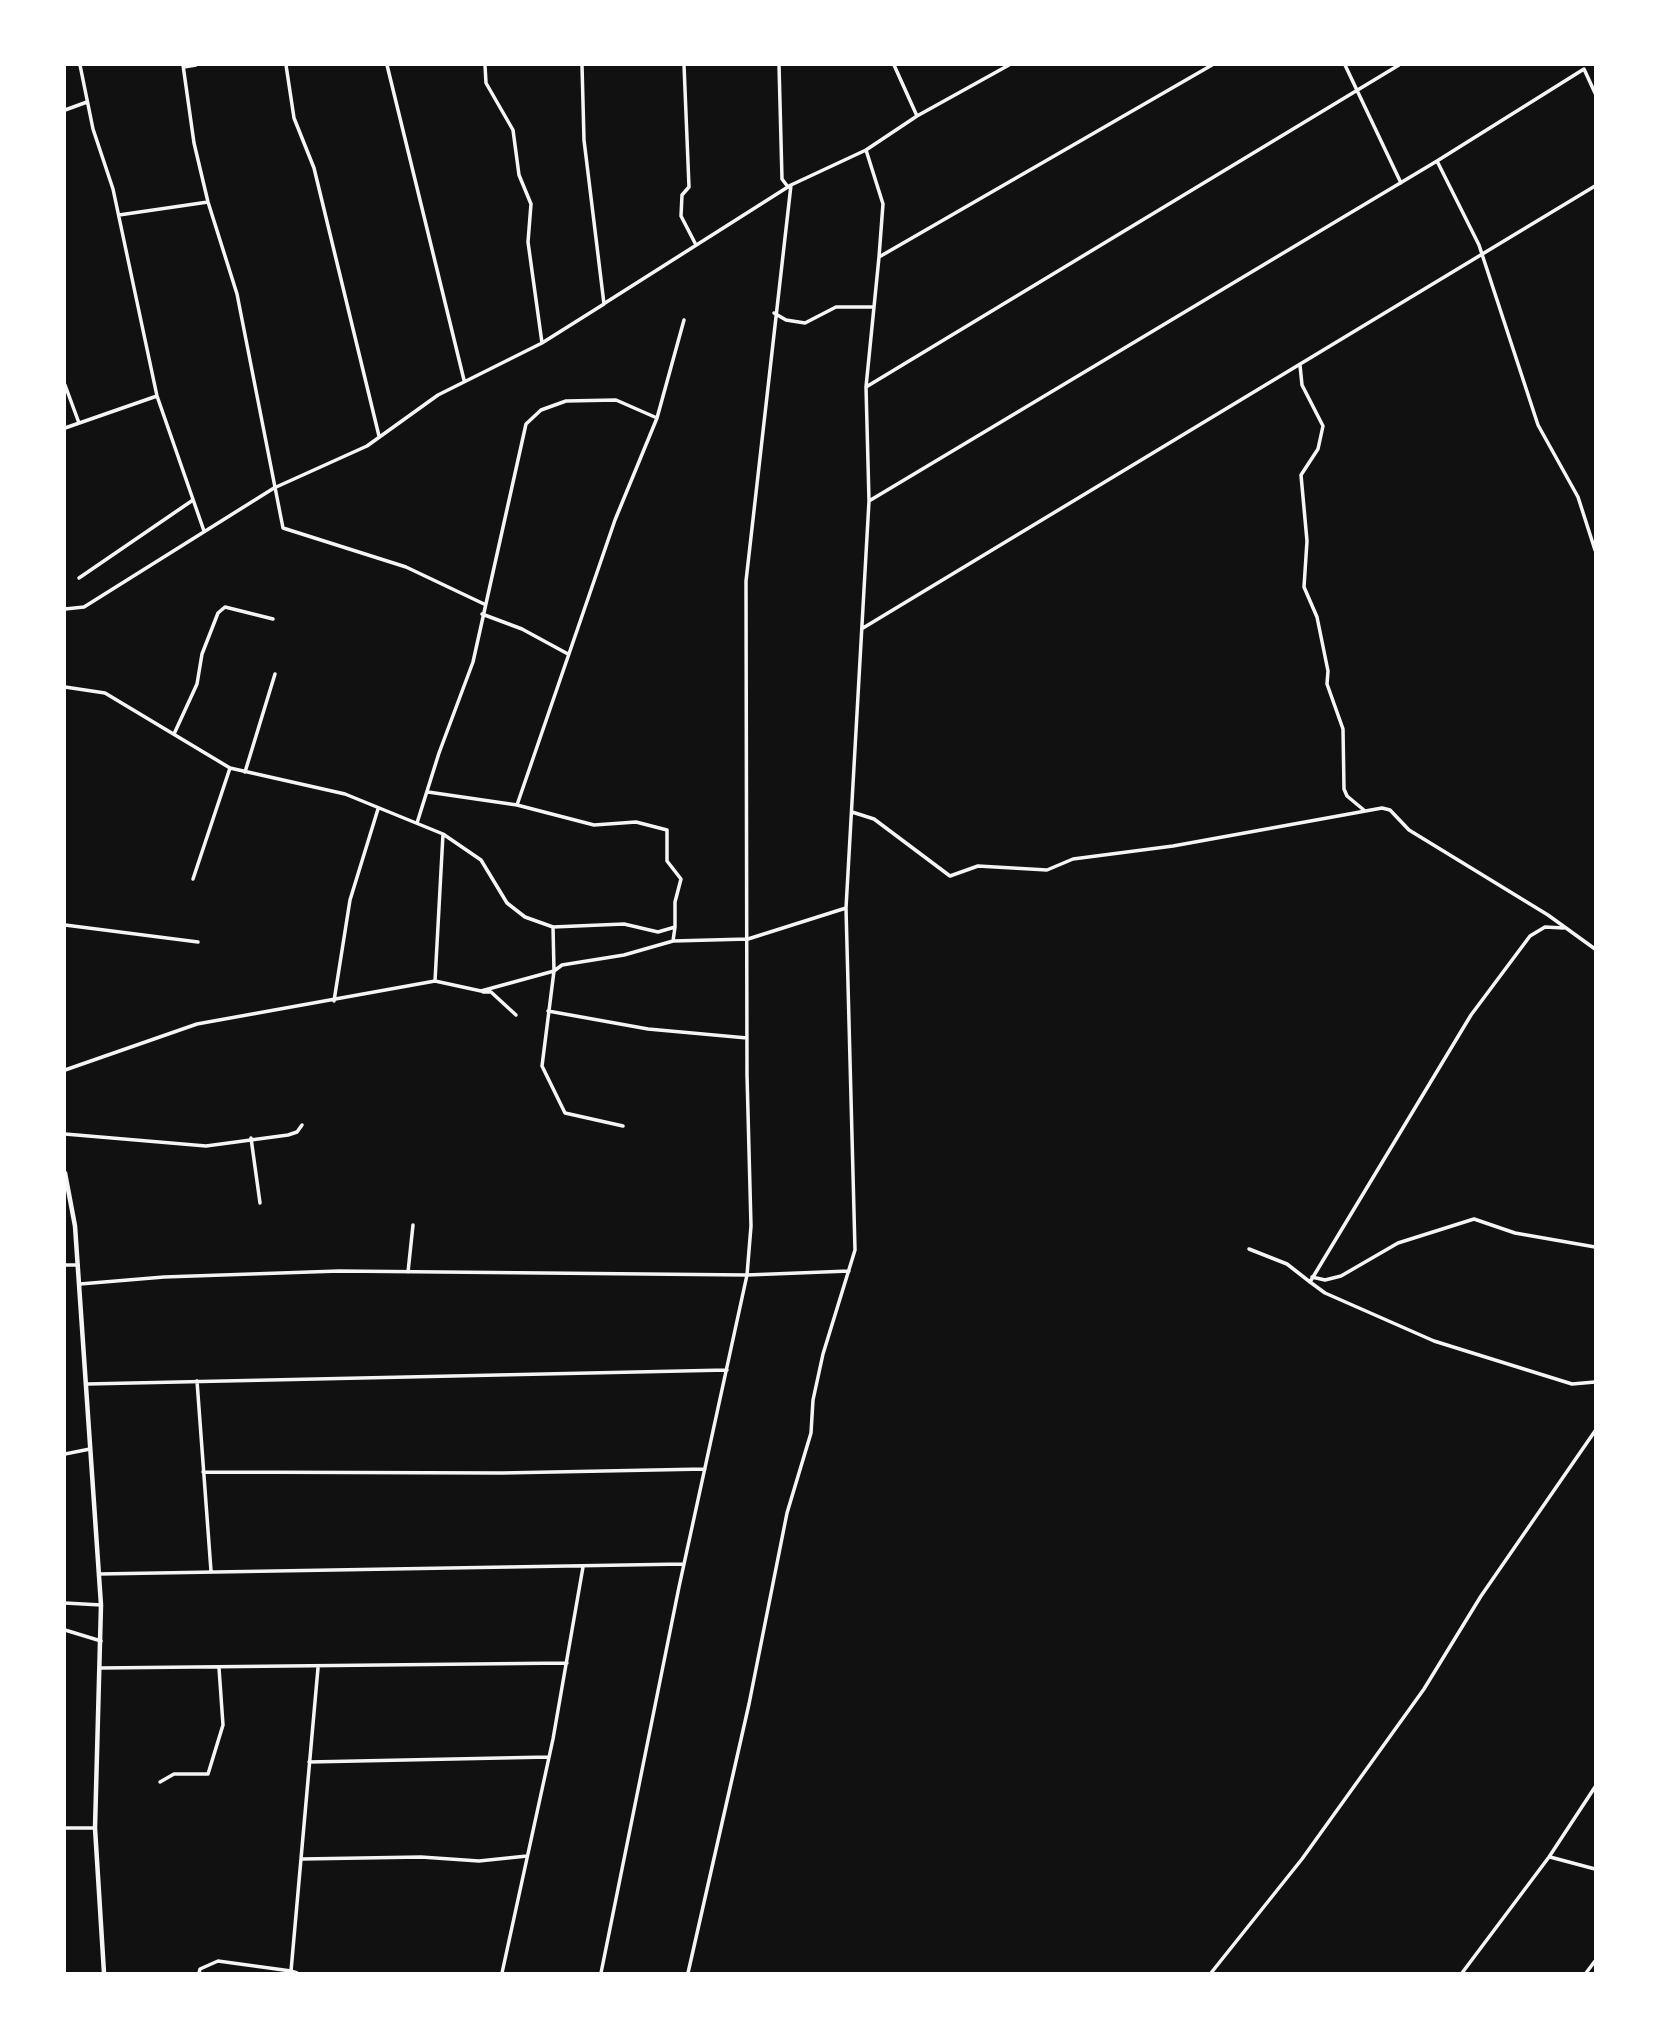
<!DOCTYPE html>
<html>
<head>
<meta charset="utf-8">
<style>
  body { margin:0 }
  #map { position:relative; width:1660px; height:2038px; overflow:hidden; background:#111; font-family:Barlow,sans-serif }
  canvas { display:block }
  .frame { position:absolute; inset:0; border:66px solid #fff; pointer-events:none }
</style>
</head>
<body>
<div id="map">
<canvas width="1660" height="2038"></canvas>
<div class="frame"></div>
</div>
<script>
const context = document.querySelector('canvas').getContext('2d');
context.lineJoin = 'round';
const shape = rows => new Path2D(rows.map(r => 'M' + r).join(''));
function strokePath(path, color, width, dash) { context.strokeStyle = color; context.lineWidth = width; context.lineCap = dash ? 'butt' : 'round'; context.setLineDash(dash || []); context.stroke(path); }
const minor = shape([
  [80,65,93,129,113,189,157,396,204,531],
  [183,65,194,143,208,202,237,294,283,528,406,567,484,604],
  [286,65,294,118,314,168,379,436],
  [387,65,464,380],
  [485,65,486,83,513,130,519,175,531,204,528,242,542,343],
  [684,65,689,187,682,195,681,216,695,243],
  [779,65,782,179,788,187],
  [894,65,917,116],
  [1345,65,1401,183],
  [184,67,196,65],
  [65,110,87,102],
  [866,150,883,204,879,257],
  [1437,161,1584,69,1595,93],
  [119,215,208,202],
  [605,303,791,185,866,150,917,116,1009,65],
  [774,313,786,320,805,323,836,307,874,307],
  [1300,365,1302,385,1323,426,1318,449,1301,475,1307,541,1304,587,1317,617,1328,671,1327,684,1343,729,1344,789,1347,796,1365,811],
  [65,385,79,423],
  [866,387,1399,65],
  [65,428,157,396],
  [869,501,1437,161,1479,245,1538,425,1578,497,1595,550],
  [79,578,193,500],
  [65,609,84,607,274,488,367,446,438,395,542,343,604,304,584,140,582,65],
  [482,614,522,629,568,654],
  [863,628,1595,186],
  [65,687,105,693,230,768,345,794,443,834,481,860,507,903,525,917,553,927,624,924,658,932,675,927,673,941],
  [174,734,197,684,202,654,218,613,225,607,273,619],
  [245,772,275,674],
  [428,792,517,805,594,825,636,822,667,830,667,861,681,879,675,902,675,927],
  [517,805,615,520,657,418,684,320],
  [852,812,874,819,950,876,978,866,1047,870,1073,859,1173,846,1382,808,1390,810,1409,830,1548,915,1595,949],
  [417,823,439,753,473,662,526,424,541,410,566,401,616,400,657,418],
  [193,879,230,768],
  [65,925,198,942],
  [553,927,554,971,542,1066,565,1113,623,1126],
  [1564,928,1545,927,1530,936,1471,1015,1310,1282,1325,1293,1434,1341,1572,1384,1595,1382],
  [435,981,443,834],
  [483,992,491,992,516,1015],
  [334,1001,350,900,378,809],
  [548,1011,648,1029,747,1038],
  [65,1070,197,1024,435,981,481,991,554,971,562,965,624,955,673,941,748,939,846,908],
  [65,1134,206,1146,288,1135,297,1132,302,1125],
  [251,1138,260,1203],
  [1249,1249,1287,1264,1310,1282],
  [65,1265,78,1265],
  [408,1272,413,1225],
  [1312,1277,1325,1280,1341,1276,1398,1243,1474,1219,1515,1233,1595,1247],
  [80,1284,164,1277,339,1271,747,1275,849,1271],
  [197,1381,211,1571],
  [87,1384,727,1370],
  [65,1454,90,1449],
  [203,1472,502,1473,705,1469],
  [99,1574,684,1564],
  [65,1603,101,1605],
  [65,1630,101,1641],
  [101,1668,567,1663],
  [309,1762,549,1757],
  [160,1782,174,1774,208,1774,223,1725,219,1668],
  [65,1828,95,1828],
  [1550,1857,1595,1869],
  [302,1859,421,1857,479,1861,527,1856],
  [199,1973,200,1969,218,1961,291,1971],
  [297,1973,291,1971,318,1668],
  [502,1973,553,1739,583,1567],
  [601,1973,679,1587,747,1275,751,1226,747,1075,746,581,791,185],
  [688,1973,749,1704,787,1513,811,1433,813,1400,823,1354,855,1250,846,908,869,501,866,387,879,257,1212,65],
  [1211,1973,1302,1859,1424,1689,1481,1596,1595,1431],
  [1462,1973,1549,1857,1595,1787],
  [1586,1973,1595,1961]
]);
const tertiary = shape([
  [65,1173,75,1226,101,1605,95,1828,104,1973]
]);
strokePath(minor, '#f5f5f5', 3.5);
strokePath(tertiary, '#f5f5f5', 4.5);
</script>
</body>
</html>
